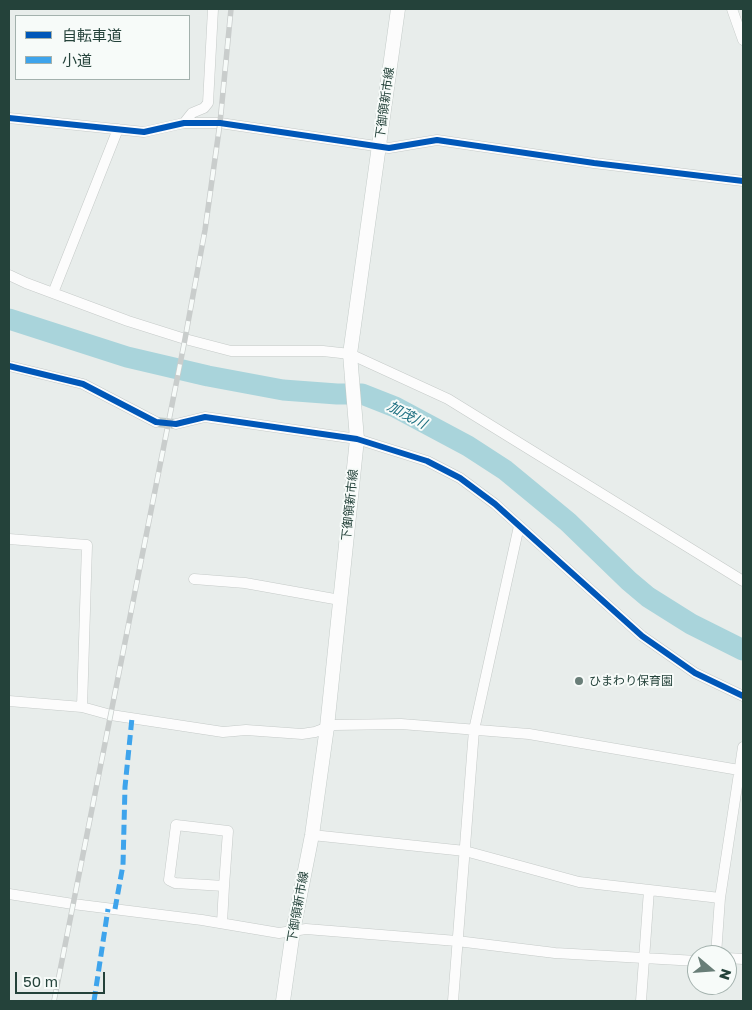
<!DOCTYPE html>
<html>
<head>
<meta charset="utf-8">
<style>
  body { margin:0 }
  #map { position:relative; width:752px; height:1010px; overflow:hidden; background:#e8edeb; font-family:"Golos Text","Noto Sans JP",sans-serif }
  canvas { display:block }
  .frame { position:absolute; inset:0; border:10px solid #24423a; pointer-events:none }
  .legend { position:absolute; left:15px; top:15px; width:175px; height:65px; box-sizing:border-box; background:#f7fbf9; border:1px solid #a3b1ad; margin:0; padding:6px 9px; list-style:none; font-size:15px; color:#24423a }
  .legend li { display:flex; align-items:center; gap:10px; height:25px }
  .legend b { width:25px; border:1px solid #a3b1ad }
  .north { position:absolute; left:687px; top:945px; width:50px; height:50px; box-sizing:border-box; background:#f7fbf9; border:1px solid #a3b1ad; border-radius:50%; rotate:108deg; font-size:14px; font-weight:700; line-height:20px; text-align:center; color:#24423a }
  .north::after { content:''; display:block; margin:auto; width:18px; height:22px; background:#697e78; clip-path:polygon(50% 0,100% 100%,50% 72%,0 100%) }
  .scale { position:absolute; left:15px; top:972px; width:90px; height:22px; box-sizing:border-box; border:2px solid #24423a; border-top:0; padding-left:6px; font-size:15px; line-height:18px; white-space:nowrap; color:#24423a; -webkit-text-stroke:4px #f7fbf9; paint-order:stroke }
</style>
</head>
<body>
<div id="map">
<canvas width="752" height="1010"></canvas>
<div class="frame"></div>
<ul class="legend">
<li><b style="height:6px;background:#0057b8"></b>自転車道</li>
<li><b style="height:6px;background:#3ea4ec"></b>小道</li>
</ul>
<div class="north">N</div>
<div class="scale">50 m</div>
</div>
<script>
const context = document.querySelector('canvas').getContext('2d');
context.lineJoin = 'round';
const shape = rows => new Path2D(rows.map(r => 'M' + r).join(''));
function strokePath(path, color, width, dash) { context.strokeStyle = color; context.lineWidth = width; context.lineCap = dash ? 'butt' : 'round'; context.setLineDash(dash || []); context.stroke(path); }
function drawText(font, color, halo, rows, align = 'center') {
  context.font = font + ' "Golos Text","Noto Sans JP",sans-serif'; context.lineWidth = 4; context.setLineDash([]); context.textBaseline = 'middle'; context.strokeStyle = halo; context.fillStyle = color; for (const [text, x, y, turn = 0] of rows) {
    context.save(); context.translate(x, y); context.rotate((+turn || 0) * Math.PI / 180); context.textAlign = isNaN(turn) ? turn : align; if (halo) context.strokeText(text, 0, 0); context.fillText(text, 0, 0); context.restore();
  }
}
const river = shape([
  [9,319,127,357,208,376,283,390,337,394,362,394,395,407,468,446,505,470,568,522,629,581,648,597,691,624,743,650]
]);
const minorTunnel = shape([
  [156,422,176,424]
]);
const minor = shape([
  [732,9,743,40],
  [9,118,144,132,184,123,220,123,389,148,437,140,594,163,743,181],
  [184,123,192,113,204,108,208,103,213,9],
  [9,275,26,283,128,321,185,339,231,351,323,351,350,354,448,399,743,581],
  [53,293,118,129],
  [9,366,83,384,156,422],
  [176,424,205,417,357,439,427,461,460,478,495,504,642,636,695,673,743,696],
  [9,539,87,545,82,707],
  [194,579,245,583,340,600],
  [9,701,82,707,111,715,223,732,246,730,302,734,315,732,334,725,401,724,529,734,739,770],
  [312,835,465,851,579,882,720,898],
  [9,894,73,904,202,920,279,933,306,929,457,941,555,953,697,961],
  [222,923,224,886,228,831,176,825,169,880,175,883,224,886],
  [716,955,720,898,743,747],
  [727,958,743,959],
  [453,1001,474,730,519,526],
  [641,1001,649,890]
]);
const secondary = shape([
  [283,1001,293,931,312,835,327,727,357,439,350,354,398,9]
]);
const rail = shape([
  [54,1001,185,339,205,230,220,123,231,9]
]);
const quiet = shape([
  [115,909,123,865,125,787,132,718],
  [94,1001,108,909]
]);
const cycleway = shape([
  [9,118,144,132,184,123,220,123,389,148,437,140,594,163,743,181],
  [9,366,83,384,156,422,176,424,205,417,357,439,427,461,460,478,495,504,642,636,695,673,743,696]
]);
const markers = [
  [579,681,5,"#697e78"]
];
const streetNames = [
  ["下御領新市線",385,103,-82],
  ["下御領新市線",350,505,-84],
  ["下御領新市線",298,907,-80]
];
const poiNames = [
  ["ひまわり保育園",589,681]
];
const waterNames = [
  ["加茂川",407,415,28]
];
strokePath(river, '#a9d4db', 21);
strokePath(minorTunnel, '#c1cbc8', 10, [10, 5]);
strokePath(minor, '#c5cac8', 11);
strokePath(secondary, '#c3cbc8', 15);
strokePath(minor, '#fcfcfc', 10);
strokePath(secondary, '#fcfcfc', 14);
strokePath(rail, '#c9cdcc', 5.5);
strokePath(rail, '#f7fbf9', 4, [11]);
strokePath(quiet, '#3ea4ec', 5, [10, 5]);
strokePath(cycleway, '#0057b8', 6);
for (const [x, y, r, color] of markers) { const dot = new Path2D(); dot.arc(x, y, r, 0, 2 * Math.PI); context.fillStyle = color; context.fill(dot); strokePath(dot, '#f7fbf9', 2); }
drawText('12px', '#24423a', '#f7fbf9', streetNames);
drawText('12px', '#24423a', '#f7fbf9', poiNames, 'left');
drawText('italic 14px', '#1c6f80', '#f7fbf9', waterNames);
</script>
</body>
</html>
